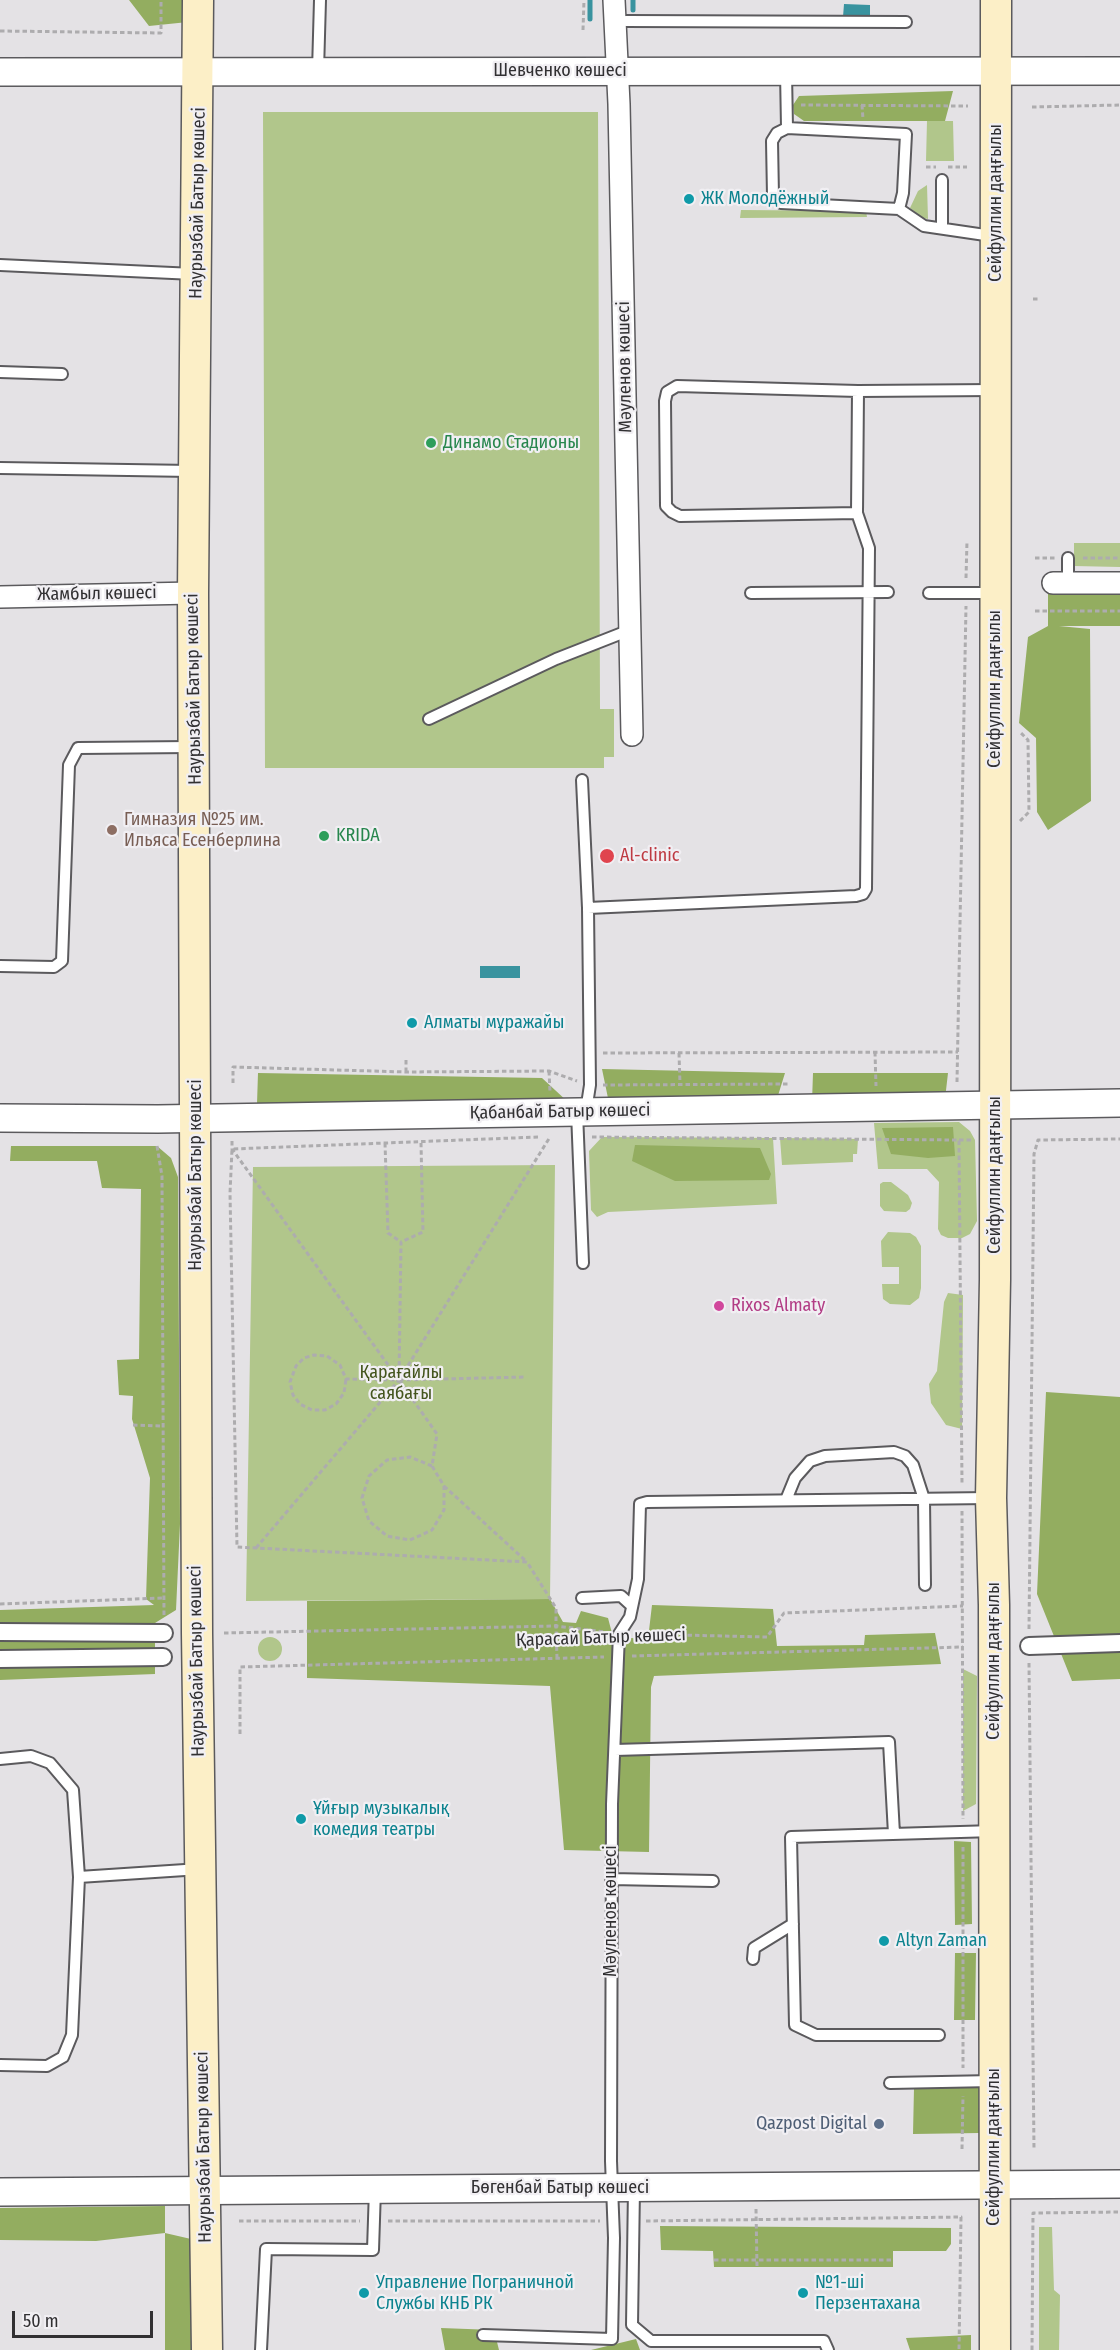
<!DOCTYPE html>
<html>
<head>
<meta charset="utf-8">
<style>
  body { margin:0 }
  #map { position:relative; width:1120px; height:2350px; overflow:hidden; background:#e4e2e5; font-family:"Fira Sans Condensed",sans-serif }
  canvas { display:block }
  .scale { position:absolute; left:12px; top:2311px; width:141px; height:27px; box-sizing:border-box; border:3px solid #313032; border-top:0; padding-left:8px; font-size:18px; line-height:21px; white-space:nowrap; color:#313032; -webkit-text-stroke:4px #f1eff3; paint-order:stroke }
</style>
</head>
<body>
<div id="map">
<canvas width="1120" height="2350"></canvas>
<div class="scale">50 m</div>
</div>
<script>
const context = document.querySelector('canvas').getContext('2d');
context.lineJoin = 'round';
function paint(path, color) { context.fillStyle = color; context.fill(path, 'evenodd'); }
const shape = rows => new Path2D(rows.map(r => 'M' + r).join(''));
function strokePath(path, color, width, dash) { context.strokeStyle = color; context.lineWidth = width; context.lineCap = dash ? 'butt' : 'round'; context.setLineDash(dash || []); context.stroke(path); }
function drawText(font, color, halo, rows, align = 'center') {
  context.font = font + ' "Fira Sans Condensed",sans-serif'; context.lineWidth = 4.5; context.setLineDash([]); context.textBaseline = 'middle'; context.strokeStyle = halo; context.fillStyle = color; for (const [text, x, y, turn = 0] of rows) {
    context.save(); context.translate(x, y); context.rotate((+turn || 0) * Math.PI / 180); context.textAlign = isNaN(turn) ? turn : align; if (halo) context.strokeText(text, 0, 0); context.fillText(text, 0, 0); context.restore();
  }
}
const green = shape([
  [263,112,598,112,600,709,614,709,614,757,604,757,604,768,265,768],
  [927,121,953,121,954,161,926,161],
  [927,185,928,219,923,218,910,208,918,191],
  [741,210,866,211,867,217,740,218],
  [1074,543,1120,543,1120,567,1074,566],
  [959,1122,970,1131,975,1140,977,1221,970,1234,962,1238,948,1238,941,1235,938,1229,939,1182,927,1169,878,1169,874,1123],
  [602,1137,773,1138,777,1204,608,1212,597,1217,591,1210,589,1151],
  [780,1138,858,1139,857,1154,853,1154,853,1162,782,1165],
  [555,1165,550,1599,246,1601,253,1167],
  [883,1182,891,1182,908,1195,912,1203,910,1209,906,1212,884,1211,880,1206,880,1184],
  [888,1232,910,1233,916,1237,921,1246,921,1288,919,1298,910,1305,890,1304,883,1299,882,1284,899,1284,899,1267,882,1267,881,1241],
  [948,1293,963,1295,962,1429,946,1425,931,1403,929,1384,937,1371,944,1302],
  '258 1649a12 12 0 1 1 24 0a12 12 0 1 1-24 0Z',
  [963,1669,977,1676,976,1804,963,1811],
  [1039,2227,1052,2227,1054,2290,1060,2295,1059,2350,1039,2350]
]);
const forest = shape([
  [129,0,187,0,188,22,149,26],
  [953,91,945,121,804,121,794,114,793,105,799,96],
  [1048,591,1120,591,1120,626,1059,626,1090,629,1091,801,1048,830,1037,812,1036,738,1019,723,1028,637,1048,626],
  [602,1069,785,1073,776,1102,609,1103],
  [258,1073,542,1078,568,1102,257,1104],
  [813,1073,948,1073,945,1099,812,1102],
  [953,1127,955,1156,928,1158,891,1154,882,1128],
  [635,1145,760,1148,771,1174,769,1180,675,1181,632,1161],
  [11,1146,157,1146,171,1158,178,1177,180,1524,176,1610,155,1623,155,1674,0,1680,0,1610,154,1605,146,1599,150,1478,132,1419,133,1396,119,1395,117,1360,139,1359,141,1189,102,1188,97,1161,10,1161],
  [1046,1392,1120,1397,1120,1679,1072,1681,1037,1594],
  [550,1599,563,1622,576,1623,581,1611,608,1618,613,1637,648,1639,652,1605,773,1609,777,1646,864,1645,865,1635,935,1633,941,1664,654,1676,651,1687,649,1852,564,1850,550,1686,307,1678,307,1601],
  [954,1841,971,1842,972,1924,955,1925],
  [955,1953,976,1953,975,2020,954,2020],
  [986,2087,986,2126,979,2133,913,2134,914,2088],
  [165,2206,165,2233,191,2239,193,2350,165,2350,165,2233,96,2241,0,2240,0,2208],
  [660,2226,951,2228,951,2244,946,2251,893,2251,893,2267,714,2267,713,2251,661,2250],
  [441,2328,494,2330,499,2350,445,2350],
  [971,2335,971,2350,910,2350,906,2338],
  [636,2339,640,2350,591,2350]
]);
const water = shape([
  [844,4,870,5,870,17,843,17],
  [480,966,520,966,520,978,480,978]
]);
const stream = shape([
  [633,0,633,10],
  [590,19,590,0]
]);
const path = shape([
  [583,30,584,0],
  [0,31,161,33,161,0],
  [801,105,968,106],
  [862,105,863,119],
  [1032,107,1120,105],
  [926,167,936,167],
  [948,167,967,167],
  [1033,299,1040,299],
  [1035,558,1055,558],
  [1083,558,1120,558],
  [966,578,967,541],
  [1035,611,1120,611],
  [1020,821,1029,812,1028,740,1020,732],
  [875,1052,876,1086],
  [603,1053,958,1052],
  [679,1053,680,1084],
  [549,1071,550,1092],
  [406,1072,406,1060],
  [957,1082,966,606],
  [233,1083,233,1067,406,1072,549,1071,577,1081],
  [603,1085,789,1084],
  [538,1137,232,1149,230,1193,237,1547,527,1562,556,1608,556,1626,605,1632],
  [592,1137,959,1140,962,1483],
  [959,1140,973,1140],
  [232,1141,232,1149,399,1380,401,1242,423,1232,421,1143],
  [385,1143,388,1233,401,1242],
  [157,1146,162,1176,164,1618],
  [399,1380,526,1377],
  [133,1425,163,1426],
  [432,1466,410,1457,387,1460,369,1476,362,1498,369,1521,387,1536,410,1540,432,1530,444,1510,444,1486,432,1466,437,1434,399,1380,550,1137],
  [444,1486,527,1562],
  [962,1511,963,1819],
  [256,1548,399,1380,346,1379,340,1365,327,1356,314,1355,304,1358,296,1366,290,1382,293,1395,300,1404,312,1410,325,1410,336,1404,344,1393,346,1379],
  [0,1604,163,1598],
  [1029,1629,1034,1154,1038,1140,1120,1139],
  [224,1633,556,1626,557,1658],
  [635,1634,767,1637,784,1613,963,1606],
  [632,1656,963,1647],
  [1029,1663,1034,2150],
  [240,1734,240,1667,604,1657],
  [963,1847,963,2068],
  [962,2149,963,2096],
  [756,2209,757,2267],
  [239,2221,360,2221],
  [388,2221,600,2221],
  [646,2221,961,2217,959,2350],
  [714,2260,893,2260],
  [1032,2350,1033,2213,1120,2212]
]);
const service = shape([
  [626,21,906,22],
  [318,71,320,0],
  [786,72,787,128],
  [899,209,903,193,906,134,787,128,777,133,772,141,773,196,781,203,899,209,924,226,992,236],
  [942,228,942,180],
  [0,265,194,274],
  [0,372,62,374],
  [0,468,192,471],
  [857,513,680,516,672,512,666,506,665,401,667,392,677,386,858,391],
  [1068,558,1068,583],
  [751,593,888,592],
  [929,593,995,593],
  [429,719,556,659,630,630],
  [582,780,588,908],
  [0,966,54,967,62,961,69,765,78,748,191,747],
  [586,1111,590,1085,588,908,856,896,863,894,866,889,869,548,857,513,858,391,994,390],
  [577,1112,583,1263],
  [786,1500,795,1478,810,1461,825,1456,894,1452,905,1456,913,1465,924,1499,925,1585],
  [582,1598,621,1596,632,1606],
  [615,1750,889,1742,894,1834],
  [0,1759,31,1756,50,1763,73,1790,79,1877,200,1869],
  [611,1879,713,1881],
  [753,1959,754,1948,793,1924],
  [939,2035,816,2035,795,2025,791,1837,994,1831],
  [0,2065,47,2066,63,2057,72,2035,79,1877],
  [890,2083,993,2081],
  [634,2188,632,2325,651,2341,824,2341,828,2350],
  [483,2335,612,2339,614,2238,611,2161,612,1804,619,1634,630,1617,638,1579,640,1504,647,1502,990,1498],
  [261,2350,266,2249,373,2250,375,2189]
]);
const pedestrian = shape([
  [0,1632,164,1633],
  [1029,1646,1120,1643],
  [0,1659,163,1657]
]);
const minor = shape([
  [614,0,619,104,632,735],
  [1053,583,1120,583],
  [0,597,193,593]
]);
const tertiary = shape([
  [0,72,1120,71],
  [0,1118,158,1119,1120,1103],
  [0,2192,1120,2184]
]);
const secondary = shape([
  [198,0,193,593,197,1633,207,2350],
  [995,2350,994,1605,991,1498,995,1280,996,0]
]);
const markers = [
  [689,199,6,"#0f9aa8"],
  [431,443,6,"#2e9e5b"],
  [112,830,6,"#8d6e63"],
  [324,836,6,"#2e9e5b"],
  [607,856,8,"#e0444e"],
  [412,1023,6,"#0f9aa8"],
  [719,1306,6,"#d1479c"],
  [301,1819,6,"#0f9aa8"],
  [884,1941,6,"#0f9aa8"],
  [879,2124,6,"#5c6f8a"],
  [364,2293,6,"#0f9aa8"],
  [803,2293,6,"#0f9aa8"]
];
const streetNames = [
  ["Шевченко көшесі",560,71],
  ["Наурызбай Батыр көшесі",198,203,-89],
  ["Сейфуллин даңғылы",996,203,-90],
  ["Мәуленов көшесі",625,367,-91],
  ["Жамбыл көшесі",97,594,-1],
  ["Наурызбай Батыр көшесі",194,689,-91],
  ["Сейфуллин даңғылы",995,689,-90],
  ["Қабанбай Батыр көшесі",560,1112,-1],
  ["Наурызбай Батыр көшесі",196,1175,-90],
  ["Сейфуллин даңғылы",995,1175,-90],
  ["Қарасай Батыр көшесі",601,1638,-2],
  ["Наурызбай Батыр көшесі",197,1661,-91],
  ["Сейфуллин даңғылы",994,1661,-90],
  ["Мәуленов көшесі",611,1911,-90],
  ["Наурызбай Батыр көшесі",204,2147,-91],
  ["Сейфуллин даңғылы",994,2147,-90],
  ["Бөгенбай Батыр көшесі",560,2188]
];
const cultureNames = [
  ["ЖК Молодёжный",701,199],
  ["Алматы мұражайы",424,1023],
  ["Ұйғыр музыкалық",313,1809],
  ["комедия театры",313,1830],
  ["Altyn Zaman",896,1941],
  ["Управление Пограничной",376,2283],
  ["Службы КНБ РК",376,2304],
  ["№1-ші",815,2283],
  ["Перзентахана",815,2304]
];
const leisureNames = [
  ["Динамо Стадионы",443,443],
  ["KRIDA",336,836]
];
const educationNames = [
  ["Гимназия №25 им.",124,820],
  ["Ильяса Есенберлина",124,841]
];
const healthNames = [
  ["Al-clinic",620,856]
];
const hotelNames = [
  ["Rixos Almaty",731,1306]
];
const parkNames = [
  ["Қарағайлы",401,1373],
  ["саябағы",401,1394]
];
const serviceNames = [
  ["Qazpost Digital",867,2124]
];
paint(green, '#b1c68b');
paint(forest, '#93ad60');
paint(water, '#39939f');
strokePath(stream, '#39939f', 5);
strokePath(service, '#5b5a5d', 14);
strokePath(pedestrian, '#5b5a5d', 20);
strokePath(minor, '#5b5a5d', 24);
strokePath(tertiary, '#5b5a5d', 30);
strokePath(secondary, '#5b5a5d', 33);
strokePath(path, '#adacae', 3, [4.5, 3]);
strokePath(service, '#fff', 10);
strokePath(pedestrian, '#fff', 16);
strokePath(minor, '#fff', 21);
strokePath(tertiary, '#fff', 27);
strokePath(secondary, '#fcefc7', 30);
for (const [x, y, r, color] of markers) { const dot = new Path2D(); dot.arc(x, y, r, 0, 2 * Math.PI); context.fillStyle = color; context.fill(dot); strokePath(dot, '#f1eff3', 2); }
drawText('18px', '#313032', '#f1eff3', streetNames);
drawText('18px', '#0d838f', '#f1eff3', cultureNames, 'left');
drawText('18px', '#27864d', '#f1eff3', leisureNames, 'left');
drawText('18px', '#785e54', '#f1eff3', educationNames, 'left');
drawText('18px', '#be3a42', '#f1eff3', healthNames, 'left');
drawText('18px', '#b23c85', '#f1eff3', hotelNames, 'left');
drawText('18px', '#44551e', '#f1eff3', parkNames);
drawText('18px', '#4e5e75', '#f1eff3', serviceNames, 'right');
</script>
</body>
</html>
